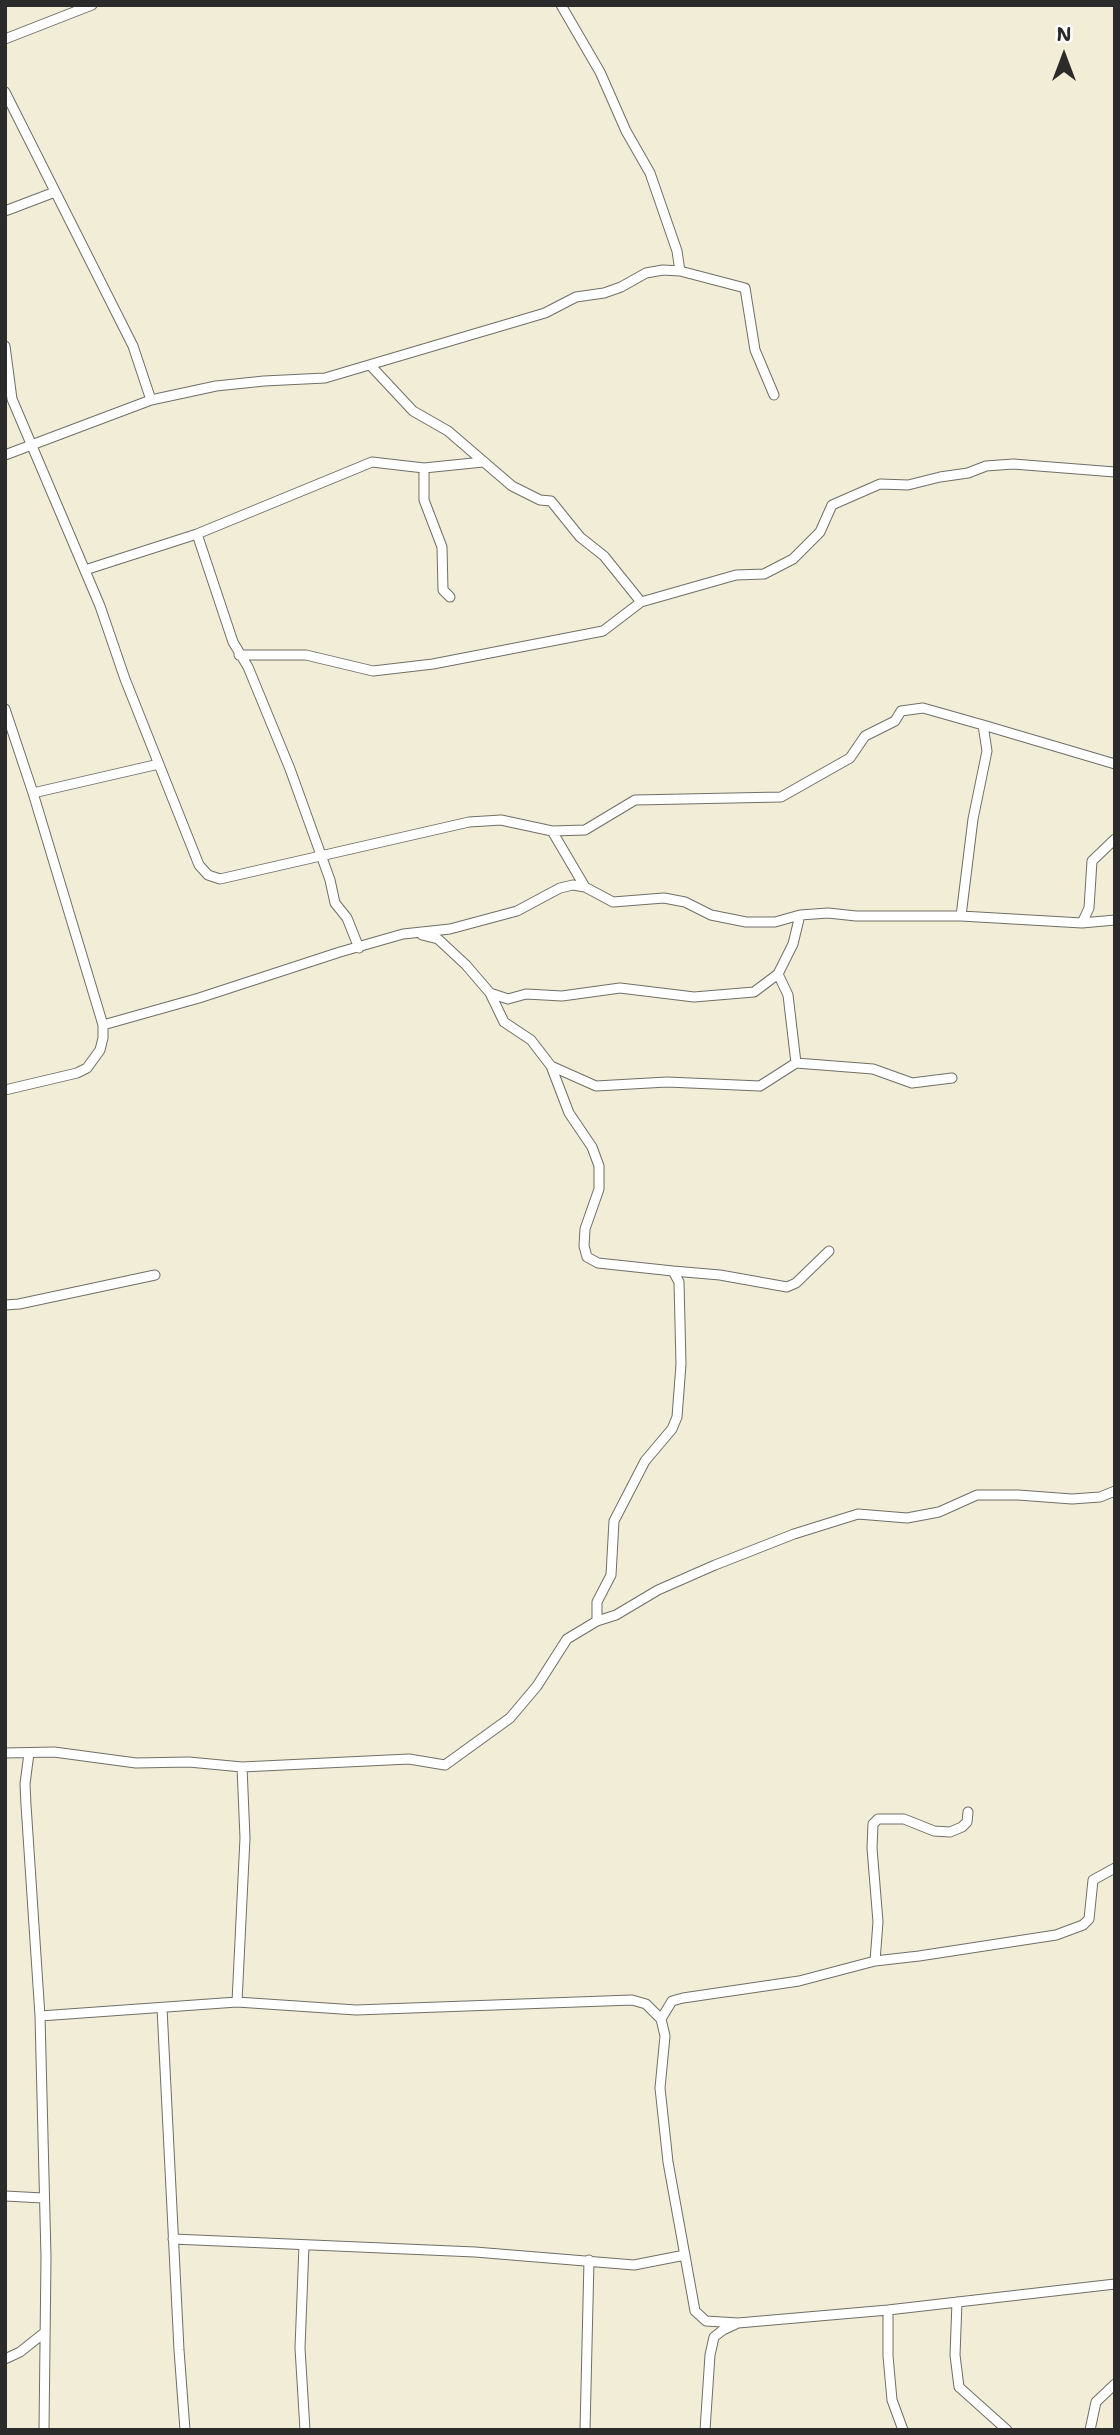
<!DOCTYPE html>
<html>
<head>
<meta charset="utf-8">
<style>
  body { margin:0 }
  #map { position:relative; width:1120px; height:2435px; overflow:hidden; background:#f1edd7; font-family:"Shantell Sans",sans-serif }
  canvas { display:block }
  .frame { position:absolute; inset:0; border:7px solid #2b2b2b; pointer-events:none }
  .north { position:absolute; left:1029px; top:21px; width:70px; height:70px; -webkit-text-stroke:5px #fff; paint-order:stroke; rotate:0deg; font-size:19px; font-weight:700; line-height:28px; text-align:center; color:#2b2b2b }
  .north::after { content:''; display:block; margin:auto; width:24px; height:32px; background:#2b2b2b; clip-path:polygon(50% 0,100% 100%,50% 72%,0 100%) }
</style>
</head>
<body>
<div id="map">
<canvas width="1120" height="2435"></canvas>
<div class="frame"></div>
<div class="north">N</div>
</div>
<script>
const context = document.querySelector('canvas').getContext('2d');
context.lineJoin = 'round';
const shape = rows => new Path2D(rows.map(r => 'M' + r).join(''));
function strokePath(path, color, width, dash) { context.strokeStyle = color; context.lineWidth = width; context.lineCap = dash ? 'butt' : 'round'; context.setLineDash(dash || []); context.stroke(path); }
const minor = shape([
  [561,5,600,72,626,131,650,173,677,251,680,271],
  [5,39,92,5],
  [5,92,133,346,151,400],
  [5,211,55,192],
  [5,346,12,399,100,606,125,679,199,865,208,875,220,879,469,822,501,820,552,831,585,887],
  [371,366,413,411,448,431,512,486,540,500,551,501,580,537,604,556,641,602],
  [5,455,151,400,216,386,264,381,325,378,545,313,576,297,604,293,621,287,646,273,663,270,680,271,745,288,755,350,774,395],
  [424,468,424,500,442,547,443,590,450,597],
  [197,534,233,642,248,667,290,769,330,880,335,903,347,918,359,948],
  [85,570,197,534,372,462,424,468,483,462],
  [239,655,306,655,373,671,433,664,603,631,641,602,736,575,764,574,793,559,820,532,832,505,880,484,908,485,940,477,968,473,986,466,1013,464,1115,472],
  [5,709,33,793,103,1025],
  [983,725,1115,764],
  [33,793,159,764],
  [552,831,585,830,635,800,781,797,850,758,865,736,895,721,901,711,923,708,983,725,987,751,973,819,961,916],
  [1082,923,1089,908,1092,861,1115,839],
  [422,935,438,939,466,965,490,993,504,1022,531,1040,551,1066,569,1113,592,1147,599,1166,599,1189,585,1229,584,1246,587,1257,598,1263,673,1271,679,1282,681,1364,677,1417,672,1429,645,1461,614,1521,611,1575,597,1602,597,1621],
  [778,974,788,995,796,1063],
  [490,993,508,999,526,994,562,996,620,988,694,997,754,992,778,974,793,944,800,915],
  [551,1066,596,1086,667,1082,760,1086,796,1063,873,1069,912,1083,952,1078],
  [5,1090,77,1073,87,1068,100,1050,103,1038,103,1025,199,998,340,952,403,934,450,929,517,911,560,888,573,885,585,887,613,902,664,898,685,902,711,915,746,922,775,922,800,915,828,913,856,916,961,916,1082,923,1115,920],
  [673,1271,720,1275,787,1287,796,1283,829,1251],
  [5,1305,19,1304,155,1275],
  [5,1753,54,1752,136,1763,189,1762,242,1767,409,1759,445,1765,510,1718,537,1686,567,1639,597,1621,616,1615,658,1590,715,1565,794,1534,858,1514,907,1518,939,1512,977,1495,1018,1495,1072,1499,1100,1497,1115,1491],
  [29,1753,25,1784,26,1805,40,2016,46,2257,44,2430],
  [242,1767,245,1838,237,2002,356,2010,632,2000,646,2004,661,2019,665,2036,660,2088,668,2162,695,2311,706,2321,738,2323],
  [875,1961,878,1922,872,1848,873,1824,878,1819,904,1819,934,1831,950,1832,962,1827,967,1822,968,1812],
  [162,2008,179,2350,185,2430],
  [40,2016,237,2002],
  [661,2019,672,2001,683,1998,799,1981,875,1961,919,1956,1056,1935,1083,1925,1089,1919,1093,1880,1115,1868],
  [5,2196,43,2198],
  [173,2239,475,2252,634,2265,685,2255],
  [304,2245,300,2348,305,2430],
  [957,2302,955,2355,959,2387,1007,2430],
  [888,2310,888,2356,892,2400,903,2430],
  [5,2359,20,2352,44,2333],
  [585,2430,589,2260],
  [705,2430,710,2355,714,2337,723,2330,738,2323,888,2310,1115,2284],
  [1090,2430,1096,2402,1115,2384]
]);
strokePath(minor, '#706f67', 11);
strokePath(minor, '#fff', 9);
</script>
</body>
</html>
